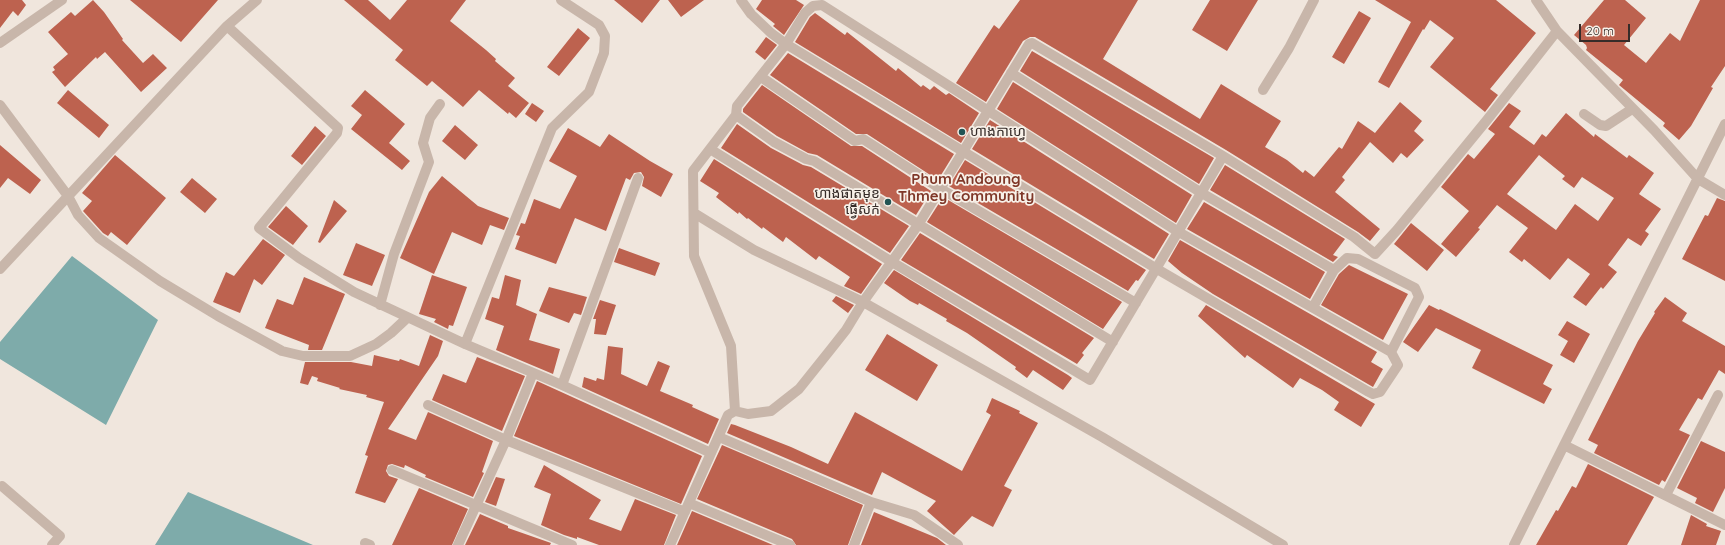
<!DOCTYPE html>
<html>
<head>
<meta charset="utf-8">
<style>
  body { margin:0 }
  #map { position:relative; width:1725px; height:545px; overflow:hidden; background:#f0e6dd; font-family:Quicksand,sans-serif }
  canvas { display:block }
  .scale { position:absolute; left:1579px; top:24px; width:51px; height:18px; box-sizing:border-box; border:2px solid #362c29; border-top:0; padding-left:5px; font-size:12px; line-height:14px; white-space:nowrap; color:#362c29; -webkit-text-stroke:3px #f8f1e9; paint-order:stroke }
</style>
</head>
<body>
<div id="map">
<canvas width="1725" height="545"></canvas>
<div class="scale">20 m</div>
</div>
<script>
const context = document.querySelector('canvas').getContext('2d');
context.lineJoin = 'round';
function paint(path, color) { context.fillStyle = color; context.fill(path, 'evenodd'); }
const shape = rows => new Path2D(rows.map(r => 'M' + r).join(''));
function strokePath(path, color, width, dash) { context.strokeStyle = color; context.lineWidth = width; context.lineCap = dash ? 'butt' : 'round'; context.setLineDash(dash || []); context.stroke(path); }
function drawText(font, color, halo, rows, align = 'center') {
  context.font = font + ' Quicksand,"Noto Sans Khmer",sans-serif'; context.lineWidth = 3.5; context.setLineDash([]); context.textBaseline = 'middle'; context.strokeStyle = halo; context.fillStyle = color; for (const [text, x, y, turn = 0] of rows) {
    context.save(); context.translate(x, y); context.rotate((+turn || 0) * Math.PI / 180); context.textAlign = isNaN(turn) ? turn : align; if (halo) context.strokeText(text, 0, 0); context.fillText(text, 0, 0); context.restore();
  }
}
const water = shape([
  [72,256,158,320,106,425,0,359,0,342],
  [188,492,313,545,155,545]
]);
const building = shape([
  [0,0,22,0,26,5,18,16,13,11,0,28],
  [93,0,104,12,123,39,122,40,143,63,153,54,167,68,141,92,105,52,97,59,96,57,65,87,52,72,55,70,53,67,68,54,48,32,71,12,75,16],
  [130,0,218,0,181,42],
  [344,0,368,0,390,20,407,0,466,0,450,21,486,50,496,59,495,61,515,78,508,86,529,103,516,118,509,112,508,114,479,90,463,107,432,81,427,86,395,60,403,50],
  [614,0,660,0,642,23],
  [668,0,704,0,681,17],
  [762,0,796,0,804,5,784,35,773,26,775,24,756,9],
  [1020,0,1138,0,1103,59,1200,119,1221,84,1281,121,1265,147,1287,160,1303,173,1305,170,1314,177,1339,147,1342,149,1358,121,1375,133,1400,102,1422,121,1414,131,1424,140,1407,158,1401,153,1393,163,1370,142,1342,177,1345,180,1335,192,1380,229,1370,241,1358,232,1226,150,1035,37,1030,37,1023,41,986,102,956,83,994,25,999,29],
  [1210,0,1258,0,1227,51,1192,30],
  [1375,0,1496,0,1536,33,1490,89,1498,95,1485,112,1430,67,1454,38,1430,20,1424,30,1423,29,1389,88,1378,82,1411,22],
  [1604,0,1625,0,1646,18,1624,45,1646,63,1670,33,1680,41,1700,0,1725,0,1725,66,1711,87,1713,88,1691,126,1679,140,1663,126,1665,123,1619,85,1623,80,1586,50,1587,48,1586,45,1574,35],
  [1359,11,1371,18,1344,64,1332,57],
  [815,13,845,35,847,32,896,71,898,68,921,87,923,85,930,90,934,86,946,95,949,93,979,113,961,143,795,42,810,17],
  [578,28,590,38,559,76,547,67],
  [766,37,777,45,765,60,755,52],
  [1032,51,1214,158,1199,184,1020,71],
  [788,53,954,154,938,180,867,134,856,134,770,75],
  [1013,82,1192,195,1176,223,997,109],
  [762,85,851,146,862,146,931,191,916,215,817,155,808,153,777,136,743,112,743,109],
  [68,90,109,125,99,138,57,103],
  [365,90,405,124,389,143,410,161,402,170,351,129,362,115,351,106],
  [532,103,544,111,536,122,525,114],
  [1509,103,1521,111,1509,127,1534,145,1542,134,1546,137,1566,113,1594,137,1595,134,1627,158,1629,155,1654,173,1639,194,1661,209,1645,231,1649,234,1641,246,1628,238,1608,265,1617,272,1603,289,1601,287,1586,306,1573,297,1590,274,1568,258,1550,280,1524,259,1522,262,1509,252,1528,228,1497,205,1478,228,1480,229,1456,257,1441,244,1469,211,1441,187,1468,154,1474,159,1495,134,1488,129],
  [1539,155,1565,176,1562,179,1574,188,1582,177,1614,198,1598,221,1575,204,1556,230,1507,194],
  [990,120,1169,234,1154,259,972,149],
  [737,124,771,148,803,165,811,167,909,226,890,253,721,148],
  [455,125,478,145,465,160,442,141],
  [315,126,326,136,302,165,291,156],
  [568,128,600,147,609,134,650,161,673,174,661,197,642,186,644,177,641,172,634,173,630,180,626,178,606,231,575,218,556,264,515,249,520,236,516,235,521,223,525,224,534,199,560,209,577,176,549,161],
  [0,145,41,180,30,194,8,178,0,188],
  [115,155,166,198,127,245,111,232,108,236,103,233,83,211,92,201,82,193],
  [714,159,882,264,861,294,844,286,850,277,819,256,816,260,786,237,783,242,763,227,762,229,748,218,747,219,739,212,738,214,716,197,719,193,700,181],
  [965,160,1146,270,1138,281,1136,280,1128,291,949,186],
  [1225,165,1345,239,1333,255,1338,257,1333,262,1210,190],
  [442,176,478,206,509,218,504,230,490,225,482,245,452,232,434,274,400,258,429,192],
  [192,178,217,199,205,213,180,192],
  [943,197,1122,302,1103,329,927,222],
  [1717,198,1725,201,1725,281,1682,259,1705,215,1708,216],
  [334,200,347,211,320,243,318,242],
  [1204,202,1325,272,1310,299,1187,229],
  [286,206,308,226,293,245,268,227],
  [1411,223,1444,250,1427,271,1394,244],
  [920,233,1094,338,1082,353,1084,355,1077,364,901,260],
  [263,239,285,255,262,285,254,279,240,313,213,302,226,272,234,276],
  [1180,240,1377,352,1371,362,1383,369,1373,387,1213,294,1182,273,1168,261],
  [356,243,385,255,372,286,343,275],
  [619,248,660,263,655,276,614,262],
  [1349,265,1408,294,1383,340,1321,305,1339,274],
  [894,270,1068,375,1072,378,1063,390,1033,370,1027,378,1015,369,1016,367,967,333,946,321,947,319,919,303,918,305,910,301,884,283],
  [432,275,467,287,453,326,449,325,448,329,434,322,436,319,419,314],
  [505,275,521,280,516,305,537,314,529,340,560,349,553,374,496,350,504,326,485,319,492,297,499,299],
  [304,277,345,294,322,350,308,350,309,345,265,328,277,299,293,305],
  [549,287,587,297,581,315,574,313,569,323,539,311],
  [836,296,854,305,848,313,832,301],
  [1665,297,1687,313,1682,321,1725,346,1725,374,1719,370,1702,400,1698,398,1679,430,1690,435,1665,482,1662,480,1659,485,1594,453,1598,445,1588,440,1638,341,1655,313,1654,312],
  [600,300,616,305,606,335,594,334,596,319,593,319],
  [1206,305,1375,404,1361,427,1334,410,1339,402,1322,390,1300,378,1293,388,1247,355,1245,358,1198,316],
  [1429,305,1439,310,1440,309,1553,365,1543,384,1552,389,1544,404,1472,368,1481,350,1436,328,1418,352,1403,342],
  [1567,321,1590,334,1574,363,1560,355,1568,341,1558,335],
  [887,334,938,365,917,401,865,370],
  [430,335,443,341,438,356,388,429,416,440,428,412,493,441,482,472,484,473,473,497,425,477,426,475,405,465,404,468,392,464,388,465,386,471,389,476,398,479,385,503,355,493,368,456,365,455,384,402,366,397,367,395,339,389,340,388,317,381,318,378,312,376,308,385,300,383,305,362,351,362,372,366,374,355,399,361,400,359,419,366],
  [608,346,623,348,621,374,647,386,658,361,670,366,660,391,693,405,692,407,719,419,708,444,582,387,584,377,596,381,597,378,604,380],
  [477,357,525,376,502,431,432,400,443,374,466,383],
  [537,381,702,456,681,504,514,436],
  [992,398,1020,411,1019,413,1038,423,1004,486,1012,490,993,527,972,516,954,535,927,511,936,501,882,472,872,495,727,433,731,424,735,425,791,447,828,464,855,412,962,471,991,415,986,412],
  [1701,441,1725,452,1725,488,1713,512,1695,503,1697,498,1677,488],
  [722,445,863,505,848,545,796,545,792,539,697,499],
  [1588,464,1654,497,1627,545,1536,545,1556,510,1558,511,1572,486,1576,488],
  [544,465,601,500,589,519,621,531,635,499,676,515,664,545,599,545,577,537,577,539,564,535,541,525,551,494,534,487],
  [496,477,505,479,496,506,485,502],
  [419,488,468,509,452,545,392,545],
  [692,511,773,545,677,545],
  [874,512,937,538,946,545,861,545],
  [480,514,508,526,508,528,551,543,550,545,465,545],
  [1691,515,1707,524,1706,526,1721,531,1716,545,1681,545]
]);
const minor = shape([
  [741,0,751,14,771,33,786,44,1157,269,1367,391,1373,394,1380,392,1398,365,1391,352],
  [1536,0,1557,31,1654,130,1698,179,1725,195],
  [227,26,338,128,337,133,259,228,299,258,354,292,465,344,562,385,711,453],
  [0,43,62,0],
  [1011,73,1200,192,1334,270],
  [761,77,855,141,863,139,941,189,1136,303],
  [1263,90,1289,48,1314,0],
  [0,105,68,196,78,215,99,238,160,281,218,316,282,351,303,356,350,356,376,344,391,333,407,318],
  [1584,114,1600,125,1606,126,1632,109],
  [736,115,774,142,806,159,814,161,1113,342],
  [710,149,892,262,1090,380,1223,156],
  [694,213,754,250,863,302,1102,437,1283,545],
  [0,269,227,26,257,0],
  [380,305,394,254,429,162,423,143,430,118,440,104],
  [465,344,552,128,589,92,604,53,605,36,599,25,561,0],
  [562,385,638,178],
  [428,405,506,440,685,512],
  [735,411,731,346,694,256,693,171,736,115,737,106,786,44,805,13,813,6,822,5,1177,231,1391,352,1419,297,1415,288,1358,259,1347,258,1334,270,1313,307],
  [719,437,871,502,914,515,958,545],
  [1564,445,1725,525],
  [392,470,572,545],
  [2,486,60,536,52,545],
  [1666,495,1718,395],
  [689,503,790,545],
  [365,543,370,545],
  [458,545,506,440,533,373],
  [670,545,728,415,735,411,748,414,771,411,799,389,831,349,846,330,863,302,918,225,1029,44,1032,43,1223,156,1354,237,1375,254,1397,230,1487,120,1557,31],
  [854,545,871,502],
  [1514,545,1725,124]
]);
const markers = [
  [962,132,4,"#225454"],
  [888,202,4,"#225454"]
];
const poiNames = [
  ["ហាងកាហ្វេ",970,132],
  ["ហាងផាតមុខ",880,194,"right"],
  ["ធ្វើសក់",880,210,"right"]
];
const neighbourhoodNames = [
  ["Phum Andoung",966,179],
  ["Thmey Community",966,196]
];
paint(water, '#7eabaa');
paint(building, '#bd624f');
strokePath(minor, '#c8b6aa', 10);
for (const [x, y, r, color] of markers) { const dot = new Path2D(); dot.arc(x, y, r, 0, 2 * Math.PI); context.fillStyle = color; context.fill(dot); strokePath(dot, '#f8f1e9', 1.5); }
drawText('14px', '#362c29', '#f8f1e9', poiNames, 'left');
drawText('bold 15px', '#7f3728', '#f8f1e9', neighbourhoodNames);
</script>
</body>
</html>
